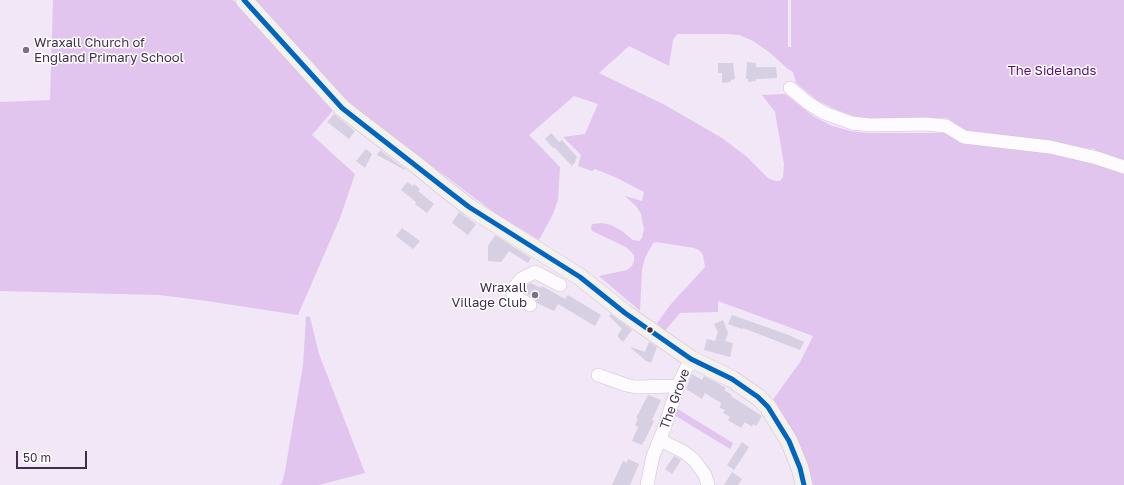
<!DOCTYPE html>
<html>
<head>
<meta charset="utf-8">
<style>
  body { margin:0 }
  #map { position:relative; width:1124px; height:485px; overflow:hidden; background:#f1e7f6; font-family:"Golos Text",sans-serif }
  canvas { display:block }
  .scale { position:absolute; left:16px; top:451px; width:71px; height:18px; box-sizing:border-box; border:2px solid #412f49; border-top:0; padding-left:5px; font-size:12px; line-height:14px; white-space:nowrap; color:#412f49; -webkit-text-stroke:3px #fff; paint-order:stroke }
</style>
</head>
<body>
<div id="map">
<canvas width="1124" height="485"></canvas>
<div class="scale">50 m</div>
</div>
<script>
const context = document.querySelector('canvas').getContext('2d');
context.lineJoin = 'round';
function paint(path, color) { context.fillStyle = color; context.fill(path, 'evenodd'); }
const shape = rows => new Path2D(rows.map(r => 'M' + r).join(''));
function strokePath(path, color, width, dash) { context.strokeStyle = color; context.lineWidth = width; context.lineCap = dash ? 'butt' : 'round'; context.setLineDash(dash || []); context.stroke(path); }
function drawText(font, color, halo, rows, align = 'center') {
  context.font = font + ' "Golos Text",sans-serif'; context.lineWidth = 3; context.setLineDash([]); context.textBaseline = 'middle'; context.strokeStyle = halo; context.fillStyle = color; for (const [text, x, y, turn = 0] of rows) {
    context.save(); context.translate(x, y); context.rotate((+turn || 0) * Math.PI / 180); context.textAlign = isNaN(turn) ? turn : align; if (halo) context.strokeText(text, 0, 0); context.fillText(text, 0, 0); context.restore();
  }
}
const green = shape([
  [53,0,233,0,335,108,312,135,355,174,340,218,298,315,207,301,159,295,0,291,0,102,50,100],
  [255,0,788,0,788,47,791,47,791,0,1124,0,1124,162,1103,155,1094,149,1083,148,1057,142,965,132,949,119,945,118,867,118,856,117,837,110,818,101,796,83,793,72,788,69,769,52,753,41,739,35,727,34,677,34,673,40,669,66,629,46,599,73,665,105,722,138,747,157,769,179,776,181,780,181,783,177,784,164,775,112,762,95,785,94,813,116,830,125,850,131,866,133,948,133,1088,160,1124,172,1124,485,809,485,772,401,800,362,813,336,718,301,718,312,680,313,665,331,657,323,671,304,705,267,703,255,699,250,694,248,656,242,653,243,645,258,642,270,640,311,599,276,627,270,632,266,634,261,634,255,626,247,592,231,591,227,592,224,602,223,611,225,622,231,633,240,639,241,642,238,644,229,641,214,636,206,625,196,642,201,644,192,617,178,595,169,592,171,578,166,581,155,563,137,585,134,598,104,574,96,529,135,560,167,558,200,553,214,539,240,496,214,365,116,339,93],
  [306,316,310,317,319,354,365,473,319,485,279,485,282,483,285,471,303,365],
  [676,408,733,443,730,449,674,415]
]);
const building = shape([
  [747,62,756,63,756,67,776,67,777,78,756,79,756,81,748,82,748,79,746,79],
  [718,63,733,63,735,79,731,80,731,82,722,83,722,73,718,73],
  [334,114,355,131,349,139,327,122],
  [551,133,559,142,562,140,577,157,575,162,572,166,554,147,556,145,553,148,545,139],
  [366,149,372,154,365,168,356,161],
  [380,150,405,169,405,170,377,155],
  [407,182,413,186,414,184,420,189,418,191,434,204,427,213,415,204,416,202,401,190],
  [459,212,476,224,468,235,452,223],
  [402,228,420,241,413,249,396,236],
  [495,235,531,258,528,263,509,251,501,262,488,261,488,246],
  [531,283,541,288,542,286,565,299,568,295,601,315,595,326,558,304,554,311,537,303,534,298,522,291,526,285],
  [611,314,632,330,623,342,618,337,618,334,622,329,609,316],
  [732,315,786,334,804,342,800,350,743,328,742,329,728,324],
  [723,320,728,333,725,341,733,343,730,357,704,350,707,339,715,341,718,332,714,324],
  [649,342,657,347,651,363,646,361,631,348,631,347,645,352],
  [692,374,702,380,704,376,721,385,726,388,724,390,732,395,731,396,762,416,756,426,753,424,752,427,745,422,741,428,728,420,730,417,723,413,725,410,720,408,721,403,705,393,702,399,686,389],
  [648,395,661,400,652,420,654,421,644,442,643,442,642,445,632,441,638,427,635,425,638,419,636,418],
  [742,442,749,447,734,470,727,465],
  [674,456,681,460,672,474,665,469],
  [628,459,639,464,630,485,612,485,623,461,627,463],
  [732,472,742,479,738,485,724,485]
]);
const minor = shape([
  [790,88,808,103,824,113,852,123,870,125,926,124,946,126,964,137,1050,147,1097,158,1124,167],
  [530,305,513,295,513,289,521,279,535,272,560,285],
  [598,375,626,385,636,387,678,386],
  [660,440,684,452,694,460,705,475,708,485],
  [647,485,653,456,662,434,680,381,691,359]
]);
const major = shape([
  [244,0,342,108,419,167,443,187,469,207,580,277,625,313,691,359,732,379,758,397,768,407,789,441,800,468,804,485]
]);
const bus1 = shape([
  [244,0,342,108,443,187,469,207,580,277,625,313,691,359,732,379,758,397,768,407,789,441,800,468,804,485]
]);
const markers = [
  [26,50,4,"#7f6f86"],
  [535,295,4,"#7f6f86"],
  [650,330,3.5,"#412f49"]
];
const poiNames = [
  ["Wraxall Church of",34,43],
  ["England Primary School",34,58],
  ["Wraxall",527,288,"right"],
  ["Village Club",527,303,"right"]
];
const parkNames = [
  ["The Sidelands",1052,71]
];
const streetNames = [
  ["The Grove",675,399,-70]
];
paint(green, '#e2c5ef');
paint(building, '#d7cfe2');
strokePath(minor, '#d0c3d6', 14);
strokePath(major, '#cdc5d0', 18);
strokePath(minor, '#fdfbfe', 13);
strokePath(major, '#f4f0ed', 17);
strokePath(bus1, '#0065bd', 5);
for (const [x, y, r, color] of markers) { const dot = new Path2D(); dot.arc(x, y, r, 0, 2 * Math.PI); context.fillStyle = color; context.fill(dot); strokePath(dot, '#fff', 1.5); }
drawText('13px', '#412f49', '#fff', poiNames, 'left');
drawText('13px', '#5a0b76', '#fff', parkNames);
drawText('13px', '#412f49', '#fff', streetNames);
</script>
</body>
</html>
